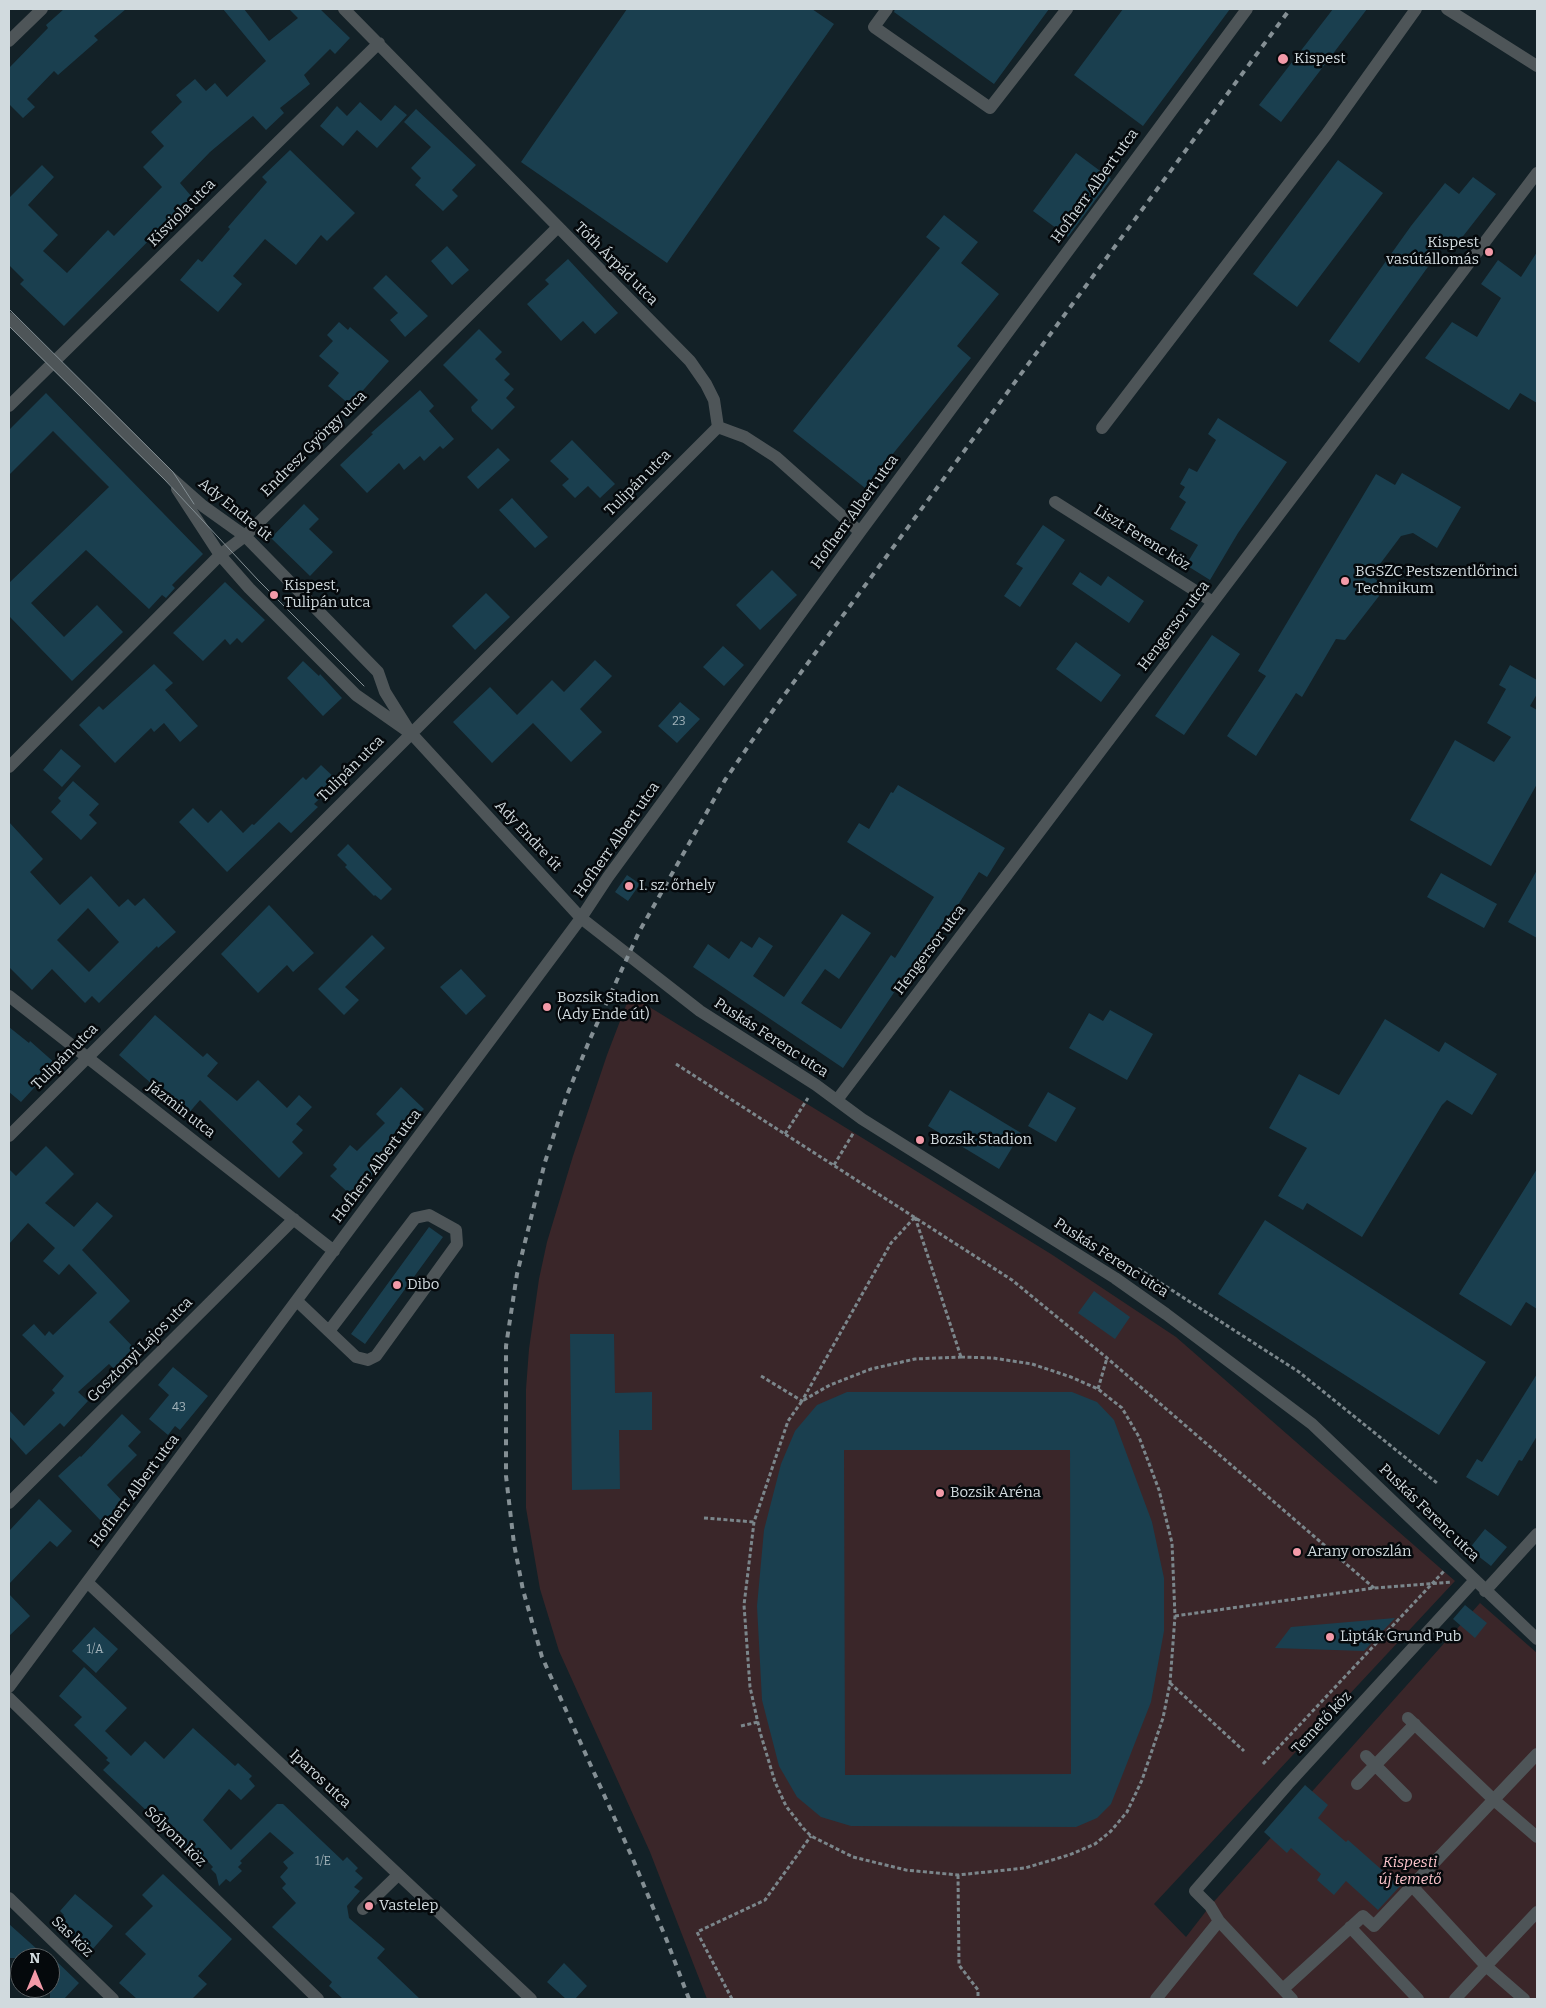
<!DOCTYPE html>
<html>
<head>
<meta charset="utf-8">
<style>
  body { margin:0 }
  #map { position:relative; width:1546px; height:2008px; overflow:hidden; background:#132127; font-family:Bitter,serif }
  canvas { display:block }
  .frame { position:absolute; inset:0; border:10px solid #d1dade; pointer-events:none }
  .north { position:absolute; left:10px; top:1948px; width:50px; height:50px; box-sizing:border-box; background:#05090c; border:1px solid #575d60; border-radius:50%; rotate:0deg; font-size:14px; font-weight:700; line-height:20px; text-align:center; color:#d1dade }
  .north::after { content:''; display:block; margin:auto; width:18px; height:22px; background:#f39aa8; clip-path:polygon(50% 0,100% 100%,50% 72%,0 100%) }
</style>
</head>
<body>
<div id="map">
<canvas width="1546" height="2008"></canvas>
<div class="frame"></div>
<div class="north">N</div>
</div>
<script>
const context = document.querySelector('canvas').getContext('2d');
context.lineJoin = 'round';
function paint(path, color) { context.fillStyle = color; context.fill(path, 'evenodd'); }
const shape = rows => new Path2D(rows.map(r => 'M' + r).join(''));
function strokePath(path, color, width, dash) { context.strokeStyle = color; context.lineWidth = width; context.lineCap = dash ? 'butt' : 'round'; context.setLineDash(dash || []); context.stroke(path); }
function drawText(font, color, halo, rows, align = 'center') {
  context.font = font + ' Bitter,serif'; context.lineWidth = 5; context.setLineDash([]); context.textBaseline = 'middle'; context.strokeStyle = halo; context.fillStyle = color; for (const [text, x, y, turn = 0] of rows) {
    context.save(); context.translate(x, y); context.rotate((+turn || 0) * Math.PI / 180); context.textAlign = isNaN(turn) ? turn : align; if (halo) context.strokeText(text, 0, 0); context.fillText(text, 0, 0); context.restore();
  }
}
const green = shape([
  [630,995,1051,1254,1176,1337,1455,1581,1154,1904,1186,1937,1210,1906,1480,1603,1537,1653,1537,1999,707,1999,650,1852,559,1651,540,1589,526,1508,526,1389,529,1349,539,1279,547,1242,573,1156,607,1055]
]);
const building = shape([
  [64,9,126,9,94,36,98,40,58,75,54,71,27,99,35,107,23,118,9,104,9,68,48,28,46,25],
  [223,9,244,9,269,41,298,18,289,9,320,9,350,38,335,54,330,49,304,75,310,84,280,108,284,113,266,130,253,116,210,152,180,183,192,197,64,326,20,284,24,280,9,265,9,198,42,165,54,177,28,205,58,235,43,251,67,273,108,230,114,236,162,187,143,167,164,146,151,132,182,102,176,95,195,79,206,91,215,83,227,97,266,61],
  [627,9,812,9,834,24,667,263,521,162],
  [895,9,1049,9,994,84,894,12],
  [1123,9,1230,9,1143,126,1074,75],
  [1333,9,1367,9,1281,122,1259,105],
  [360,102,381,121,395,105,407,115,377,148,357,130,343,146,320,126,337,106,347,116],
  [416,109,476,165,452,190,458,196,443,211,415,185,421,178,411,168,431,147,404,122],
  [290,150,355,213,327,241,321,235,296,265,265,239,233,276,242,284,218,312,180,280,198,259,202,262,230,229,228,227,267,182,262,177],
  [1076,153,1111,179,1068,237,1033,211],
  [1338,160,1383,193,1297,307,1253,274],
  [1473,177,1496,194,1453,249,1445,243,1359,363,1329,341,1411,226,1445,183,1459,194],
  [944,215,978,242,961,263,999,294,957,346,971,358,865,488,793,431,940,248,926,237],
  [447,246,469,270,452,285,431,261],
  [1537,252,1537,403,1520,393,1509,410,1425,358,1452,322,1477,337,1501,298,1481,284,1498,260,1521,277],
  [568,259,618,313,595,334,583,321,561,341,527,304,549,284,545,280],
  [386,275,428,316,405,337,390,320,398,313,373,288],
  [339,322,348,330,350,327,389,361,350,405,328,386,339,373,319,356,333,341,327,335],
  [479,329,502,352,495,359,510,374,504,380,514,389,506,398,515,407,492,430,472,411,471,407,478,400,443,365],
  [420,390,434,406,429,411,454,439,443,449,440,446,424,461,420,456,404,470,399,463,367,493,340,465,373,434,371,433],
  [46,393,203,554,172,585,175,588,166,598,162,595,149,609,86,550,31,603,64,637,97,605,123,632,72,681,9,616,9,583,109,487,53,431,9,475,9,430],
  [1218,418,1287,462,1238,533,1210,580,1186,565,1198,545,1170,529,1186,502,1179,497,1185,487,1180,484,1189,468,1197,472,1216,440,1208,434],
  [572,440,615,484,600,498,588,486,575,498,562,485,569,479,550,461],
  [498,448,510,460,478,489,467,477],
  [1402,473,1461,507,1437,548,1413,533,1401,536,1371,576,1386,587,1345,640,1336,639,1302,697,1296,693,1256,756,1227,736,1266,676,1258,671,1376,474,1395,485],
  [512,498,548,537,535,548,499,510],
  [304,504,319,519,309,529,333,552,310,576,271,538],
  [1043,525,1065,540,1020,607,1004,596,1023,568,1016,564],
  [772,570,797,595,760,630,736,605],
  [1080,572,1101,586,1108,576,1144,601,1129,623,1072,584],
  [225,582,265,620,242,643,237,638,230,645,225,639,203,661,173,633],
  [486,593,510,617,475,650,452,626],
  [1212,635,1240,654,1184,735,1155,716],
  [1076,642,1121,675,1101,702,1056,669],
  [723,646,744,665,724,686,703,667],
  [595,660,612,676,580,709,602,732,571,762,533,723,492,763,453,722,490,687,517,715,552,680,564,692],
  [303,661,319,676,320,674,342,698,323,716,287,678],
  [154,664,173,683,165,690,198,726,180,742,164,723,154,732,151,728,115,763,79,725,99,706,103,710],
  [1510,665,1537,680,1537,694,1530,706,1537,710,1537,784,1491,866,1410,820,1455,740,1494,762,1511,737,1487,723,1506,689,1499,685],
  [680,702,700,719,677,743,658,726],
  [61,749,81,766,62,787,43,770],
  [321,765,338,781,314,804,318,807,291,833,279,822,227,872,179,822,193,808,208,823,221,810,243,833,252,824,254,825,303,777,306,780],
  [73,781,99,804,89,815,97,823,81,840,51,812,61,801,58,798],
  [898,785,1005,848,987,877,979,872,919,966,914,963,843,1068,693,967,708,944,729,959,741,941,752,948,759,937,773,946,753,976,784,997,842,914,871,933,839,979,825,969,801,1003,841,1029,891,955,895,958,934,897,847,842,859,823,869,829,891,792,893,793],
  [9,822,43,859,30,872,60,905,91,876,119,907,128,899,135,906,144,898,176,932,158,948,157,946,99,1003,92,996,85,1003,52,969,32,990,9,967],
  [88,908,119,942,89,972,57,940],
  [348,844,392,889,381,900,375,895,374,896,345,867,347,865,337,855],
  [1537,870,1537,938,1508,922],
  [1441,873,1497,904,1484,928,1427,897],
  [627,875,640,884,628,901,615,892],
  [269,905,314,953,293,972,287,965,258,993,221,954],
  [372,935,385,948,345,987,359,1000,344,1015,318,989],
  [461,969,486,996,466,1015,440,987],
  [1110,1010,1153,1034,1127,1080,1069,1048,1089,1013,1103,1021],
  [155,1015,203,1057,207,1053,218,1063,207,1076,237,1101,258,1080,287,1108,299,1095,312,1107,296,1124,303,1130,292,1142,303,1153,279,1178,200,1100,187,1115,119,1055],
  [1385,1019,1439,1052,1445,1042,1497,1074,1472,1115,1447,1100,1442,1105,1362,1237,1307,1203,1303,1210,1278,1196,1307,1148,1269,1128,1299,1074,1339,1095],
  [9,1027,29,1043,30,1041,56,1064,21,1102,9,1092],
  [401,1087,424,1109,371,1163,377,1169,352,1196,330,1176,337,1169,333,1165,350,1145,357,1151,385,1123,376,1114],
  [950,1090,1021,1133,999,1169,928,1126],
  [1048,1092,1076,1108,1056,1142,1028,1126],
  [46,1146,74,1174,45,1203,74,1227,97,1202,113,1216,82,1250,130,1301,109,1322,138,1352,117,1372,109,1364,78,1392,88,1401,64,1427,60,1423,26,1455,9,1436,9,1410,24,1426,55,1393,52,1390,64,1376,22,1335,34,1324,45,1336,49,1331,53,1335,97,1293,69,1264,59,1275,43,1261,55,1248,28,1223,9,1244,9,1169,16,1176],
  [1537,1169,1537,1309,1526,1302,1511,1326,1459,1294],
  [1265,1220,1486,1362,1439,1435,1218,1294],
  [429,1227,443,1237,365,1344,351,1334],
  [1094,1291,1130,1317,1115,1339,1078,1313],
  [570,1334,614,1334,615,1393,652,1392,652,1430,619,1430,620,1489,572,1490],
  [173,1367,208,1396,180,1430,175,1426,168,1435,149,1419,169,1395,158,1385],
  [1537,1374,1537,1436,1522,1461,1519,1460,1498,1496,1466,1477,1477,1459,1482,1462],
  [847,1392,1072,1392,1097,1402,1114,1420,1152,1522,1164,1578,1164,1631,1151,1702,1111,1804,1097,1818,1076,1827,851,1826,821,1817,797,1797,779,1766,762,1700,757,1606,764,1530,781,1464,795,1431,817,1405],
  [844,1450,1070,1450,1071,1774,845,1775],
  [122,1414,141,1432,128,1446,137,1455,107,1485,124,1503,103,1523,58,1476,80,1456,81,1457],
  [39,1499,72,1531,57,1547,50,1541,9,1584,9,1531],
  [1485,1529,1507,1547,1491,1566,1469,1549],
  [9,1594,30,1616,9,1636],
  [1465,1605,1487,1623,1475,1638,1453,1619],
  [1395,1618,1364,1651,1275,1648,1291,1627],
  [94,1627,118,1649,96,1673,72,1651],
  [84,1667,127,1708,105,1731,131,1756,145,1741,164,1759,193,1728,235,1766,238,1763,252,1776,249,1779,255,1786,241,1800,229,1789,203,1820,231,1850,277,1804,283,1804,343,1861,347,1857,358,1868,355,1871,363,1878,354,1887,360,1891,347,1906,349,1918,385,1949,377,1958,420,1999,343,1999,329,1986,332,1982,272,1927,296,1903,282,1888,286,1884,280,1877,288,1868,283,1862,294,1853,270,1832,240,1861,242,1863,238,1867,242,1871,230,1882,226,1879,219,1886,216,1874,211,1869,213,1867,191,1844,185,1850,164,1827,103,1770,110,1763,106,1760,108,1758,74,1725,82,1717,59,1696],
  [1305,1785,1328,1805,1318,1818,1346,1842,1348,1840,1400,1886,1378,1910,1346,1881,1334,1895,1317,1880,1321,1874,1291,1848,1287,1853,1264,1832],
  [163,1874,232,1939,198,1976,207,1984,192,1999,137,1999,119,1983,146,1954,125,1934,153,1906,142,1895],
  [75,1894,113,1926,91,1951,57,1922,64,1915,60,1911],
  [9,1924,47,1958,9,1958],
  [50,1955,79,1983,64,1999,50,1999],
  [564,1963,587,1986,575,1999,566,1999,547,1982]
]);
const path = shape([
  [676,1064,1012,1280,1107,1358,1374,1588],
  [785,1134,808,1098],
  [834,1165,854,1132],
  [915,1217,961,1357],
  [1132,1271,1139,1269,1299,1372,1437,1483],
  [961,1357,993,1358,1032,1364,1071,1377,1098,1389,1122,1408,1139,1437,1159,1490,1172,1543,1175,1616,1170,1683,1163,1718,1142,1780,1127,1812,1111,1831,1095,1844,1069,1855,1025,1868,958,1875,906,1870,853,1857,811,1836,803,1828,786,1806,775,1782,760,1732,750,1687,744,1605,754,1522,788,1421,802,1401,830,1385,871,1369,915,1359,961,1357],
  [761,1376,802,1401,891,1243,915,1217],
  [1098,1389,1107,1358],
  [704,1518,754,1522],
  [1175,1616,1374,1588,1452,1582],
  [1170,1683,1244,1751],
  [741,1726,758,1722],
  [1263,1764,1444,1571],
  [958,1875,959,1965,978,1990,978,1999],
  [732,1999,697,1932,765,1900,811,1836]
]);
const minor = shape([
  [344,9,690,361,706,384,714,400,718,427],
  [887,9,874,27,990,108,1067,9],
  [1447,9,1537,66],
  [9,41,42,9],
  [9,318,169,476,203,506,245,536,378,672,385,692,410,732,581,918,700,1011,816,1085,862,1119,1115,1278,1166,1314,1312,1424,1537,1639],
  [9,406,379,43],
  [718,427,745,437,776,457,860,532],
  [1102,428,1326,135,1416,9],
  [177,489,220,555,249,588,356,695,406,730],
  [1055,502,1213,602],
  [9,767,220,555,245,536,557,228],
  [9,996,334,1251],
  [837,1100,1537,173],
  [9,1136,718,427],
  [297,1301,356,1357,368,1360,376,1356,457,1244,456,1230,429,1215,415,1218,329,1331],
  [9,1503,294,1219],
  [87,1582,531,1999],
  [1485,1591,1537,1534],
  [9,1687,581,918,608,877,860,532,1247,9],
  [9,1698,318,1999],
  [1408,1718,1494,1800,1537,1837],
  [1366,1756,1406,1796],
  [1357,1784,1415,1724],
  [1413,1887,1486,1966,1524,1999],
  [9,1898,113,1999],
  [363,1909,398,1875],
  [1350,1927,1418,1999],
  [1283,1989,1363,1916,1374,1926,1537,1754],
  [1156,1999,1219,1921],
  [1292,1999,1219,1921,1210,1906,1195,1891,1288,1784,1475,1580],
  [1455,1999,1537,1912]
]);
const tram = shape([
  [9,309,173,472,194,504],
  [9,326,165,480,258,580,364,686]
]);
const rail = shape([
  [689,1999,667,1941,632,1857,542,1657,523,1590,514,1544,506,1476,506,1346,517,1274,545,1162,567,1095,590,1039,639,932,725,780,774,709,1290,9]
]);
const markers = [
  [1283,59,6,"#f39aa8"],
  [1489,252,5,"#f39aa8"],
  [1345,581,5,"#f39aa8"],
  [274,595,5,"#f39aa8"],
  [629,886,5,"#f39aa8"],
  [547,1007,5,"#f39aa8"],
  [920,1140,5,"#f39aa8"],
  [397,1285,5,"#f39aa8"],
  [940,1493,5,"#f39aa8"],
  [1297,1552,5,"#f39aa8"],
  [1330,1637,5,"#f39aa8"],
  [369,1906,5,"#f39aa8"]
];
const numberNames = [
  ["23",679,722],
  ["43",179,1408],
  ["1/A",95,1650],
  ["1/E",323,1862]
];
const poiNames = [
  ["Kispest",1294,59],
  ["Kispest",1479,243,"right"],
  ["vasútállomás",1479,260,"right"],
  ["BGSZC Pestszentlőrinci",1355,572],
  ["Technikum",1355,589],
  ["Kispest,",284,586],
  ["Tulipán utca",284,603],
  ["I. sz. őrhely",639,886],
  ["Bozsik Stadion",557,998],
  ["(Ady Ende út)",557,1015],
  ["Bozsik Stadion",930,1140],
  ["Dibo",407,1285],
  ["Bozsik Aréna",950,1493],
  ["Arany oroszlán",1307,1552],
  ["Lipták Grund Pub",1340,1637],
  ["Vastelep",379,1906]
];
const streetNames = [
  ["Hofherr Albert utca",1095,186,-54],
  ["Kisviola utca",182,213,-45],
  ["Tóth Árpád utca",616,264,45],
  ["Endresz György utca",314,444,-45],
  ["Tulipán utca",638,483,-45],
  ["Ady Endre út",235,510,39],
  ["Hofherr Albert utca",855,512,-54],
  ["Liszt Ferenc köz",1142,538,32],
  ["Hengersor utca",1174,626,-53],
  ["Tulipán utca",351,769,-45],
  ["Ady Endre út",528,836,47],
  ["Hofherr Albert utca",617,840,-55],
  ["Hengersor utca",930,950,-53],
  ["Puskás Ferenc utca",771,1038,33],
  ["Tulipán utca",65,1057,-45],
  ["Jázmin utca",181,1110,38],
  ["Hofherr Albert utca",377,1166,-53],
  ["Puskás Ferenc utca",1111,1258,33],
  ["Gosztonyi Lajos utca",140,1350,-45],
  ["Hofherr Albert utca",135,1491,-53],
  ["Puskás Ferenc utca",1429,1513,44],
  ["Temető köz",1322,1723,-47],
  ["Iparos utca",320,1779,43],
  ["Sólyom köz",175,1837,44],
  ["Sas köz",72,1937,44]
];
const parkNames = [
  ["Kispesti",1410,1863],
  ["új temető",1410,1880]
];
paint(green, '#3a2629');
paint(building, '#1a3f4f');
strokePath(path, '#7b868b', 3, [4, 2.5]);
strokePath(minor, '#4e5558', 12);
strokePath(tram, '#848f94', 1);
strokePath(rail, '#848f94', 4, [6, 6]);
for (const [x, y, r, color] of markers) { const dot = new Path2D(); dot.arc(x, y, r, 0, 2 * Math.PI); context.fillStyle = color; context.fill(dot); strokePath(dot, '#05090c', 2); }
drawText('12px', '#a3b3ba', null, numberNames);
drawText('15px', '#d1dade', '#05090c', poiNames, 'left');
drawText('15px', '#d1dade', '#05090c', streetNames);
drawText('italic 15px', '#fcc4cb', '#05090c', parkNames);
</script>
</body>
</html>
